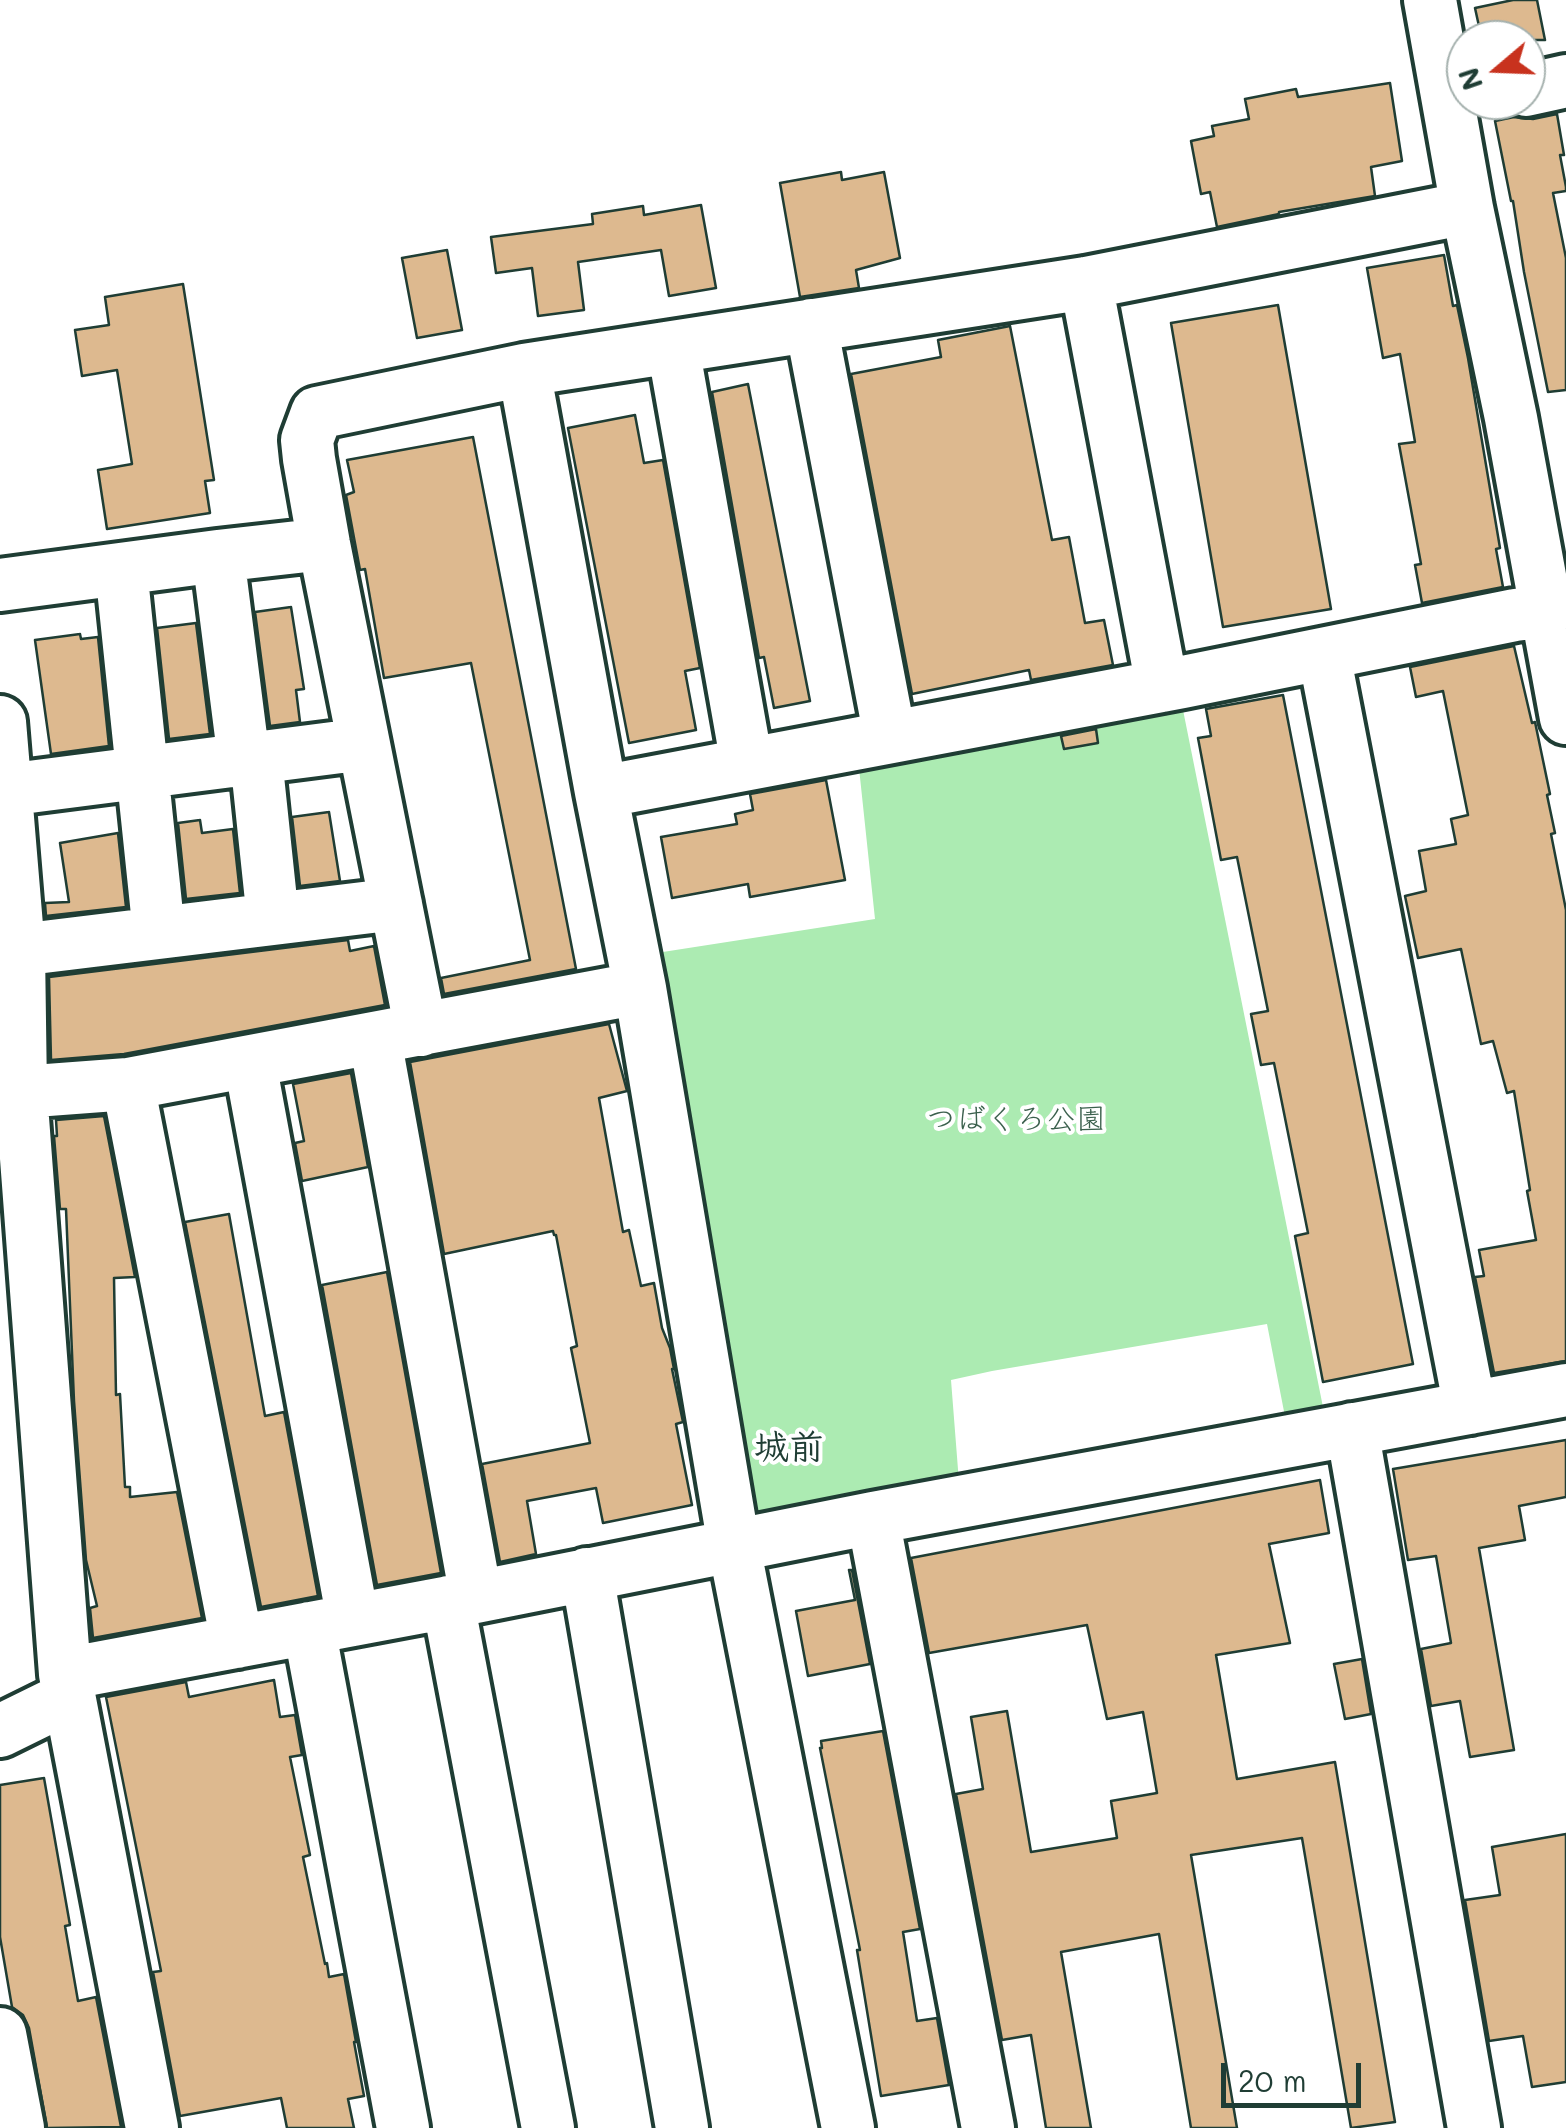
<!DOCTYPE html>
<html>
<head>
<meta charset="utf-8">
<style>
  body { margin:0 }
  #map { position:relative; width:1566px; height:2128px; overflow:hidden; background:#fff; font-family:Mali,sans-serif }
  canvas { display:block }
  .north { position:absolute; left:1446px; top:20px; width:100px; height:100px; box-sizing:border-box; background:#fff; border:2px solid #a5b1ae; border-radius:50%; rotate:251deg; font-size:28px; font-weight:700; line-height:40px; text-align:center; color:#1f3d34 }
  .north::after { content:''; display:block; margin:auto; width:35px; height:45px; background:#c8321e; clip-path:polygon(50% 0,100% 100%,50% 72%,0 100%) }
  .scale { position:absolute; left:1221px; top:2063px; width:140px; height:45px; box-sizing:border-box; border:5px solid #1f3d34; border-top:0; padding-left:12px; font-size:30px; line-height:35px; white-space:nowrap; color:#1f3d34; -webkit-text-stroke:8px #fff; paint-order:stroke }
</style>
</head>
<body>
<div id="map">
<canvas width="1566" height="2128"></canvas>
<div class="north">N</div>
<div class="scale">20 m</div>
</div>
<script>
const context = document.querySelector('canvas').getContext('2d');
context.lineJoin = 'round';
function paint(path, color) { context.fillStyle = color; context.fill(path, 'evenodd'); }
const shape = rows => new Path2D(rows.map(r => 'M' + r).join(''));
function strokePath(path, color, width, dash) { context.strokeStyle = color; context.lineWidth = width; context.lineCap = dash ? 'butt' : 'round'; context.setLineDash(dash || []); context.stroke(path); }
function drawText(font, color, halo, rows, align = 'center') {
  context.font = font + ' Mali,"Klee One",sans-serif'; context.lineWidth = 8; context.setLineDash([]); context.textBaseline = 'middle'; context.strokeStyle = halo; context.fillStyle = color; for (const [text, x, y, turn = 0] of rows) {
    context.save(); context.translate(x, y); context.rotate((+turn || 0) * Math.PI / 180); context.textAlign = isNaN(turn) ? turn : align; if (halo) context.strokeText(text, 0, 0); context.fillText(text, 0, 0); context.restore();
  }
}
const green = shape([
  [1179,690,1327,1427,1288,1432,1267,1324,992,1371,951,1380,960,1495,762,1527,736,1499,637,956,875,919,857,749]
]);
const building = shape([
  [1513,0,1537,0,1545,40,1482,40,1475,8,1513,0],
  [1390,83,1402,161,1371,167,1375,196,1279,212,1279,214,1217,227,1210,192,1201,194,1191,141,1214,136,1212,126,1249,119,1245,99,1296,89,1298,97,1390,83],
  [1557,114,1564,155,1560,155,1566,187,1566,191,1553,193,1566,258,1566,390,1548,392,1524,272,1513,201,1511,201,1495,121,1514,117,1533,119,1557,114],
  [841,172,842,180,884,172,900,258,856,270,859,288,800,297,780,183,841,172],
  [701,205,716,288,669,296,661,250,578,262,584,310,538,316,532,268,496,273,491,237,593,224,592,214,643,206,644,215,701,205],
  [447,250,462,330,417,338,402,258,447,250],
  [1444,255,1453,306,1457,305,1468,358,1500,548,1496,549,1503,587,1422,603,1415,565,1421,564,1399,444,1415,442,1400,354,1383,358,1367,268,1444,255],
  [183,284,214,480,205,481,210,513,107,529,98,470,132,464,117,370,82,376,75,330,109,325,105,297,183,284],
  [1278,305,1331,609,1223,627,1171,323,1278,305],
  [1010,326,1052,540,1069,537,1085,623,1104,620,1113,665,1031,680,1029,670,912,694,851,374,941,357,938,340,1010,326],
  [748,384,810,701,774,708,764,657,759,658,712,392,748,384],
  [635,415,644,463,663,460,700,668,685,671,696,730,629,743,568,428,635,415],
  [473,437,576,969,444,994,441,978,530,960,471,663,384,678,365,569,360,570,346,495,354,492,347,460,473,437],
  [291,607,304,689,296,690,300,722,270,726,255,612,291,607],
  [196,623,210,734,169,739,157,628,196,623],
  [80,634,81,639,98,637,109,746,51,754,35,640,80,634],
  [1514,646,1532,723,1535,722,1550,794,1547,795,1555,833,1551,834,1566,910,1566,1361,1494,1373,1475,1277,1484,1276,1479,1250,1536,1240,1527,1191,1530,1190,1514,1091,1507,1093,1493,1041,1481,1044,1461,949,1418,958,1405,896,1426,891,1419,851,1456,844,1451,819,1468,815,1443,691,1416,697,1410,667,1514,646],
  [1283,695,1413,1364,1323,1382,1295,1236,1308,1233,1274,1063,1261,1065,1251,1014,1268,1011,1237,857,1221,860,1198,738,1211,736,1206,709,1283,695],
  [1096,729,1098,743,1064,749,1061,736,1096,729],
  [826,780,845,880,750,897,748,884,672,898,661,837,737,824,735,814,753,810,750,794,826,780],
  [329,812,340,881,300,886,292,817,329,812],
  [200,820,202,833,233,829,240,893,186,899,178,823,200,820],
  [118,833,126,907,46,916,45,903,69,902,60,843,118,833],
  [348,940,350,951,374,946,385,1005,124,1054,51,1060,49,977,348,940],
  [609,1024,627,1091,599,1098,623,1232,629,1230,641,1286,654,1283,662,1328,670,1348,674,1369,672,1369,683,1422,676,1424,692,1505,603,1523,596,1488,527,1501,536,1554,500,1562,482,1464,590,1443,571,1348,577,1346,556,1235,554,1235,553,1231,444,1254,410,1062,609,1024],
  [351,1073,368,1167,302,1181,295,1143,304,1141,293,1084,351,1073],
  [104,1116,135,1277,114,1278,116,1395,120,1394,125,1487,130,1487,130,1497,177,1492,202,1618,93,1638,90,1608,97,1606,86,1560,74,1401,66,1209,60,1209,54,1136,57,1136,56,1120,104,1116],
  [229,1214,265,1416,284,1412,318,1596,261,1607,185,1222,229,1214],
  [387,1272,441,1573,377,1585,322,1285,387,1272],
  [1566,1440,1566,1497,1519,1506,1525,1540,1479,1548,1514,1750,1470,1757,1460,1701,1431,1706,1421,1649,1451,1643,1436,1556,1408,1560,1393,1469,1566,1440],
  [1320,1480,1329,1533,1269,1544,1290,1643,1216,1655,1237,1779,1335,1762,1395,2122,1351,2128,1302,1838,1191,1855,1237,2128,1191,2128,1159,1934,1061,1952,1091,2128,1046,2128,1031,2035,1002,2040,956,1794,983,1789,971,1717,1007,1711,1031,1852,1117,1838,1111,1801,1157,1793,1143,1712,1107,1719,1087,1625,929,1653,911,1558,1320,1480],
  [849,1570,852,1570,870,1664,808,1676,796,1611,855,1600,849,1570],
  [1362,1659,1371,1714,1345,1719,1334,1664,1362,1659],
  [274,1680,280,1717,295,1715,302,1755,290,1757,310,1855,303,1857,325,1964,327,1963,329,1977,344,1974,356,2042,354,2042,364,2096,348,2099,354,2128,287,2128,281,2098,180,2116,153,1972,161,1971,106,1697,186,1682,189,1697,274,1680],
  [883,1731,920,1929,903,1932,917,2021,937,2018,949,2085,881,2096,857,1950,860,1950,820,1748,822,1748,821,1741,883,1731],
  [44,1778,70,1925,65,1926,78,2001,96,1997,121,2127,47,2128,29,2028,23,2015,12,2007,0,1937,0,1785,44,1778],
  [1566,1834,1566,2082,1532,2087,1523,2036,1489,2041,1465,1900,1500,1895,1492,1847,1566,1834]
]);
const minor = shape([
  [1430,0,1467,208,1511,418,1566,718],
  [1526,90,1566,81],
  [1086,283,1162,686],
  [811,325,890,737],
  [673,347,747,764],
  [524,370,601,792,640,988,734,1546,848,2128],
  [218,556,244,760],
  [121,569,159,933],
  [0,585,218,556,324,544],
  [1324,654,1470,1408],
  [0,722,19,950,21,1092,65,1674,152,2128],
  [256,758,273,919],
  [6,790,364,744],
  [601,792,1183,682,1515,615,1547,611],
  [19,950,396,904],
  [421,1030,324,544,309,459,307,440,317,413,524,370,1086,283,1467,208],
  [375,1039,476,1597],
  [250,1063,353,1620],
  [128,1084,237,1642],
  [21,1092,128,1084,640,988],
  [1352,1429,1474,2128],
  [873,1518,988,2128],
  [587,1574,682,2128],
  [448,1602,548,2128],
  [309,1628,403,2128],
  [65,1674,476,1597,873,1518,1566,1390],
  [0,1731,69,1697],
  [0,2034,18,2128]
]);
const parkNames = [
  ["つばくろ公園",1016,1120]
];
const quarterNames = [
  ["城前",789,1448]
];
paint(green, '#acebb2');
paint(building, '#ddb98f');
strokePath(building, '#1f3d34', 2.5);
strokePath(minor, '#1f3d34', 60);
strokePath(minor, '#fff', 52);
drawText('30px', '#3b604d', '#fff', parkNames);
drawText('bold 35px', '#1f3d34', '#fff', quarterNames);
</script>
</body>
</html>
